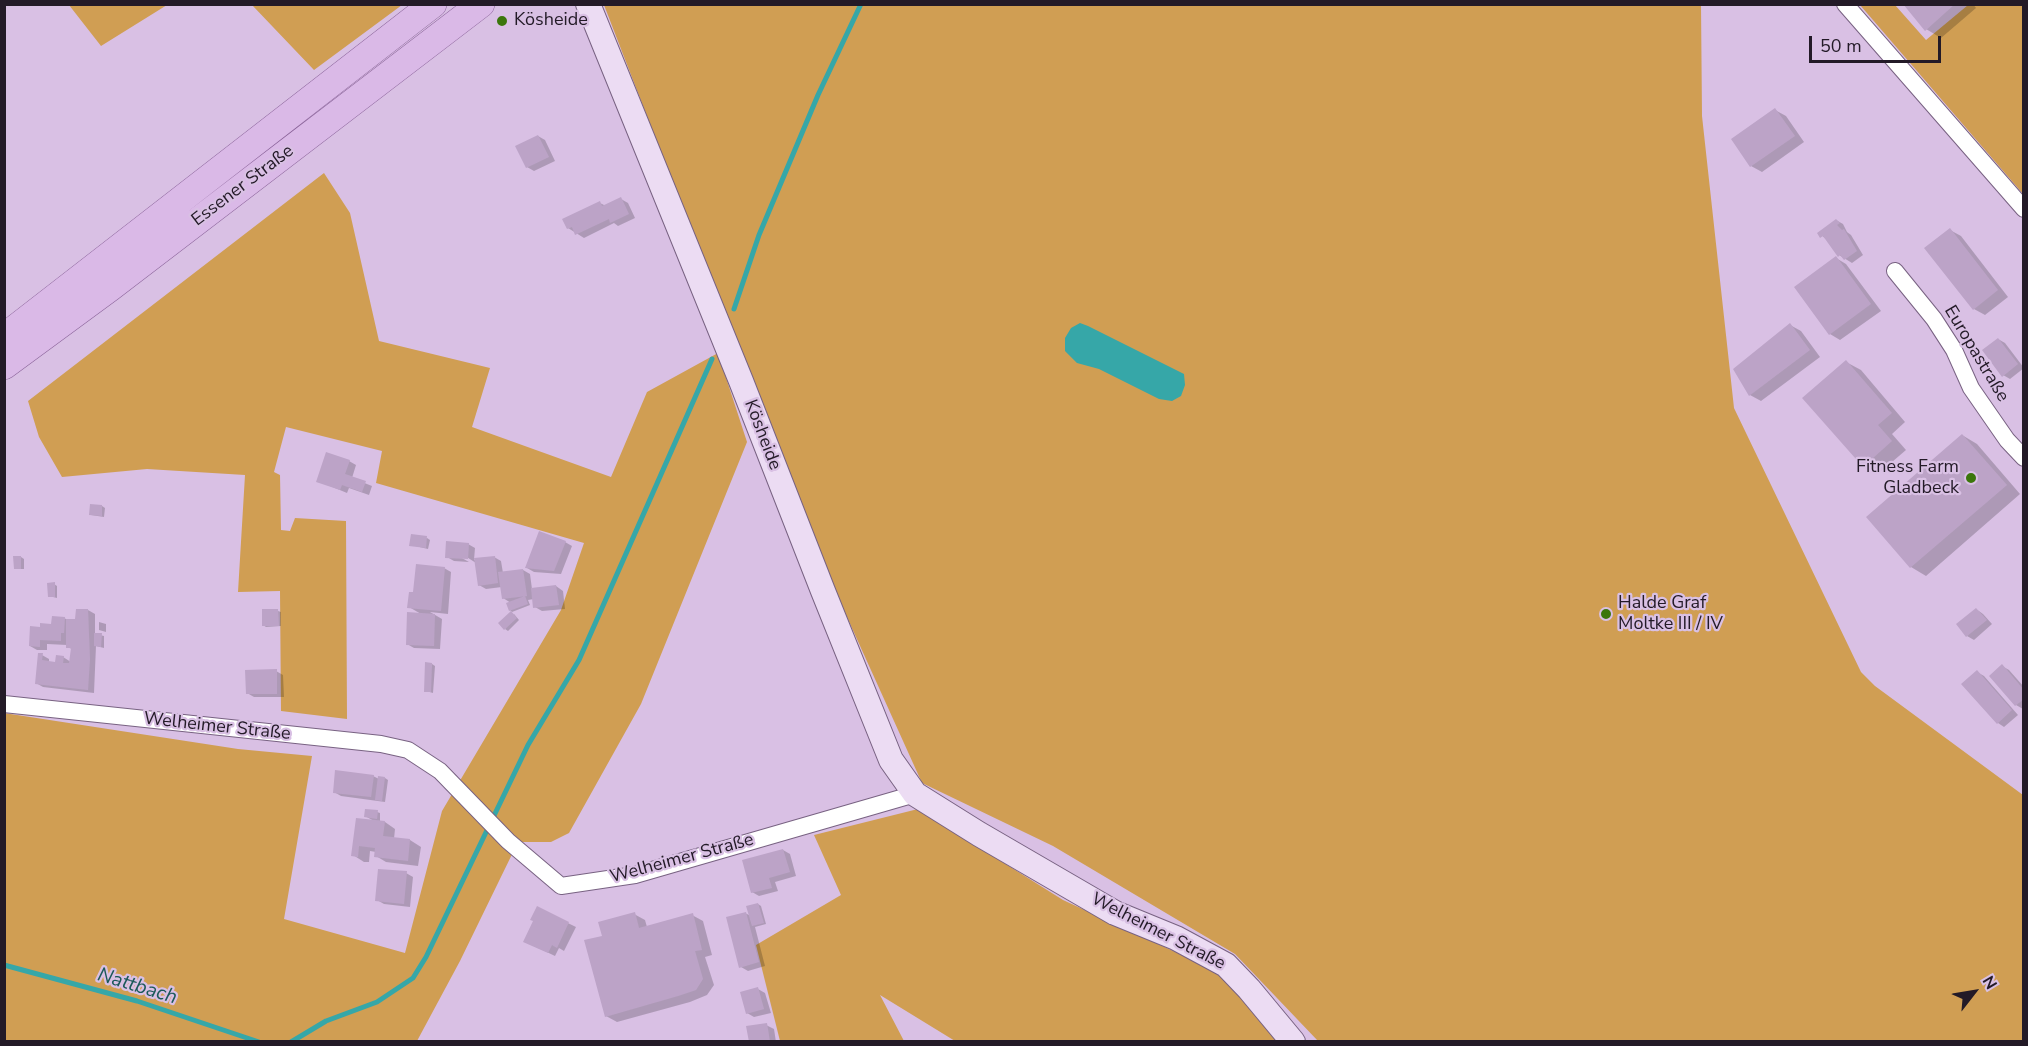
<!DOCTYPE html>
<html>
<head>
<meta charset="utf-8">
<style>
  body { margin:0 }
  #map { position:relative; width:2028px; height:1046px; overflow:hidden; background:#d9c0e4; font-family:"Nunito Sans",sans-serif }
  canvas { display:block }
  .frame { position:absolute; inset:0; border:6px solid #231a27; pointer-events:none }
  .north { position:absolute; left:1944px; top:962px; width:60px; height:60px; -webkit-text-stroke:4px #d9c0e4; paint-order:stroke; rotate:59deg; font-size:16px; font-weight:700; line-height:24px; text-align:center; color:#231a27 }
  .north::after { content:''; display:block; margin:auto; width:21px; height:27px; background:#231a27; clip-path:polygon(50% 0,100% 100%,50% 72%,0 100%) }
  .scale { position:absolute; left:1809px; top:36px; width:132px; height:27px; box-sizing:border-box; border:3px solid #231a27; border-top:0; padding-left:8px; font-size:18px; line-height:21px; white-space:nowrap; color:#231a27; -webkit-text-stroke:4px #d9c0e4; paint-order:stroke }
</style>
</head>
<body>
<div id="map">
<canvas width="2028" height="1046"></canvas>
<div class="frame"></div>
<div class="north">N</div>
<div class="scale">50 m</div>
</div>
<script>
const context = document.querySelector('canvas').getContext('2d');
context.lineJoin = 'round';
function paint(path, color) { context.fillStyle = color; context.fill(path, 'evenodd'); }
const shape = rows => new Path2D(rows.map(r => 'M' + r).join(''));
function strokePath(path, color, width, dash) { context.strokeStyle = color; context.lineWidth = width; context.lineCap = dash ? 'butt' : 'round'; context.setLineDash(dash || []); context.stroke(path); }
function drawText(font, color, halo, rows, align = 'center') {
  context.font = font + ' "Nunito Sans",sans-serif'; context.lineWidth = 4.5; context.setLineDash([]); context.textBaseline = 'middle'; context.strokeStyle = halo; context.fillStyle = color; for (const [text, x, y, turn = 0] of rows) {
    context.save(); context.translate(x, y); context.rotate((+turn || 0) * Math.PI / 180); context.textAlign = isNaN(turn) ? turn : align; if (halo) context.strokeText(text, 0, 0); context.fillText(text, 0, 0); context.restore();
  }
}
const green = shape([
  [69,5,167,5,101,46],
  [252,5,402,5,314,70],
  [604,5,1701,5,1702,116,1734,408,1861,672,1875,686,2023,795,2023,1041,1318,1041,1235,954,1053,846,922,783,842,606,735,344],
  [1860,5,1895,5,1926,40,1968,5,2023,5,2023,194],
  [324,173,350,213,379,341,490,368,472,427,611,477,647,392,718,353,747,442,641,704,569,833,551,842,518,842,460,961,417,1041,5,1041,4,713,238,749,312,756,284,919,405,953,442,811,561,610,584,543,376,483,382,451,286,427,274,472,280,475,281,530,290,531,295,518,346,521,347,719,281,711,280,591,238,592,245,475,147,469,62,477,39,437,28,401],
  [918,809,1063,900,1225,975,1280,1041,955,1041,880,995,904,1041,780,1041,756,945,841,895,814,835]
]);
const water = shape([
  [1080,323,1088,326,1184,374,1185,385,1181,396,1172,401,1159,399,1099,369,1077,363,1065,351,1065,338,1071,328]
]);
const shadow = shape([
  [1905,4,1973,4,1976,8,1941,38,1926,29],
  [1775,110,1786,116,1804,142,1762,172,1751,166],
  [538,136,545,140,555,161,534,171,527,167],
  [621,199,628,203,635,218,618,226,614,223,584,238,568,228,600,203,606,206],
  [1836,220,1843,224,1847,232,1851,235,1863,255,1852,263,1839,255,1828,241,1819,233],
  [1950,230,1961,236,2008,297,1985,315,1974,309],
  [1836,258,1846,264,1881,311,1840,340,1830,334],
  [1790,325,1801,331,1820,357,1761,401,1750,395,1735,370],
  [1998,339,2005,343,2024,368,2010,379,2003,375],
  [1846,362,1861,370,1905,422,1892,434,1906,450,1878,474,1864,466],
  [1962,435,1977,444,2020,494,1926,576,1911,567,1868,517],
  [349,461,356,465,352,478,372,486,369,495,349,488,347,493,318,481],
  [102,506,105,508,104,517,91,515],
  [427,538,430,540,428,549,411,545],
  [565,542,572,546,561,574,534,572,527,568],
  [468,544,475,548,474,560,494,557,501,561,503,573,523,570,530,574,532,589,556,586,563,591,565,609,542,611,535,607,534,599,528,600,530,605,512,612,510,610,511,603,503,598,502,587,486,589,479,585,476,563,462,554,460,557,469,562,454,561,447,557],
  [21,557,24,559,24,569,18,569,15,568],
  [444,568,451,572,448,614,430,612,442,619,440,649,414,648,407,644,421,614,409,607,414,594],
  [54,584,57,586,57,598,49,596],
  [1976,609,1983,614,1992,624,1974,640,1967,636],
  [88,610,95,614,95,634,104,636,104,648,96,646,94,693,43,687,36,683,42,655,49,659,49,663,57,663,63,657,71,662,72,649,67,647,67,645,47,644,47,650,37,650,30,646,41,628,53,625,64,618,68,620,77,620],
  [278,611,281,612,281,626,266,627,263,625],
  [514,614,519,620,508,631,505,629],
  [99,622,106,624,106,632,99,630],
  [432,664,435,666,433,693,426,691],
  [2002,666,2009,670,2024,687,2023,709,2016,705,1991,676],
  [276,671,283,675,284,697,254,697,247,693],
  [1977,672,1984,676,2018,715,2004,727,1998,723],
  [373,776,379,779,385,778,388,780,385,802,341,796,334,792],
  [377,812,380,813,380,822,385,822,395,829,394,839,410,840,421,847,418,866,386,862,376,856,376,852,370,851,369,862,364,862,353,855,374,821,365,816],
  [783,850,790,854,796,876,775,882,778,891,759,896,752,892],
  [406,873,413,877,410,907,384,904,377,900],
  [758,904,761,906,766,924,755,927,765,966,748,971,741,967,745,913,751,916],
  [537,908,576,927,564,951,559,948,555,956,532,945],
  [634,914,645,920,647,927,692,915,703,921,712,955,705,957,714,985,707,995,690,1002,617,1022,606,1016,604,937],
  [758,989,765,993,771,1013,754,1017,747,1013],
  [766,1025,774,1029,776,1042,750,1042]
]);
const stream = shape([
  [734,309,759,235,818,95,861,4],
  [4,965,137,1001,259,1042],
  [291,1042,326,1021,377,1002,413,978,426,957,528,745,579,660,712,359]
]);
const building = shape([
  [1903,4,1955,4,1925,31],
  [1775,108,1795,136,1750,167,1731,139],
  [538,135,549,157,526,168,515,146],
  [621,197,629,214,610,223,609,219,575,235,572,227,567,229,562,219,600,201,602,206],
  [1836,219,1840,223,1837,225,1842,230,1844,229,1857,251,1844,260,1840,255,1838,257,1823,236,1820,238,1817,233],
  [1950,228,1998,290,1973,310,1924,248],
  [1836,256,1871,304,1829,335,1794,287],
  [1790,323,1810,350,1749,396,1733,369],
  [1998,338,2018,364,2002,377,1982,350],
  [1846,360,1892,413,1878,425,1892,441,1863,467,1802,398],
  [1962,434,2007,485,1910,568,1866,517],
  [326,452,350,460,345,474,366,481,362,492,342,485,340,490,316,482],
  [90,504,102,505,102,516,89,515],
  [539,531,566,541,554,571,525,568],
  [411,534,427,536,426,548,409,546],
  [446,541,469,543,468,559,445,558],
  [13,556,21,556,21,569,14,569],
  [495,556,498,583,478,586,474,558],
  [416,564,445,567,441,611,407,608,409,592,413,592],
  [523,569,527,596,502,599,498,572],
  [55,582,55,597,48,597,47,583],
  [556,585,559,605,533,608,531,588],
  [525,596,528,604,509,611,506,603],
  [1976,608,1987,620,1966,637,1956,624],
  [76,609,88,609,90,659,88,690,35,684,38,653,43,653,42,660,55,662,56,655,64,656,63,663,69,663,71,648,66,648,66,619,75,619],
  [262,609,278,609,279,626,262,626],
  [511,611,517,618,504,630,498,623],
  [407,612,435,614,434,646,406,645],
  [52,616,65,617,64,633,61,633,61,641,40,640,40,647,29,646,30,626,40,627,40,623,51,624],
  [94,633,102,633,101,647,94,646],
  [425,662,432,663,431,692,424,692],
  [2002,664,2024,690,2024,699,2015,706,1989,676],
  [277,669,277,694,246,694,245,670],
  [1977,670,2012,710,1997,724,1961,684],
  [335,770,374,775,371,797,333,793],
  [378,776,385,777,382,801,375,800],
  [365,809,378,810,377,819,364,817],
  [356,818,385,821,383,836,410,839,408,861,374,857,375,848,359,846,358,857,351,856],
  [783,849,790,872,769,878,772,888,751,893,742,860],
  [378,869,407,871,404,904,375,901],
  [758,903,764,923,752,926,746,906],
  [537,906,569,922,557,948,552,945,548,953,523,942,533,921,530,920],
  [635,912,639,928,693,913,702,950,695,951,703,979,696,990,678,996,605,1017,584,940,602,936,598,922],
  [746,912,759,962,739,968,726,917],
  [758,987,764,1009,746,1014,740,992],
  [767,1023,770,1042,749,1042,746,1026]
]);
const street = shape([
  [1845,4,2024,209],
  [1895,271,1934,319,1954,350,1971,388,2007,440,2024,458],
  [4,704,381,744,408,750,440,771,508,841,561,886,635,875,915,794]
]);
const secondary = shape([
  [588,4,741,381,823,591,891,760,915,794,979,834,1115,913,1176,938,1226,965,1249,989,1293,1042]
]);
const primary = shape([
  [4,337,433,4],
  [4,366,110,288,481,4]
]);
const markers = [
  [502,21,6,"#3b760b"],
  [1971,478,6,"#3b760b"],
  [1606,614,6,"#3b760b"]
];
const poiNames = [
  ["Kösheide",514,21],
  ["Fitness Farm",1959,468,"right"],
  ["Gladbeck",1959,489,"right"],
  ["Halde Graf",1618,604],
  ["Moltke III / IV",1618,625]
];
const streetNames = [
  ["Essener Straße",243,186,-37],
  ["Europastraße",1976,354,59],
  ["Kösheide",762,435,69],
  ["Welheimer Straße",217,727,6],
  ["Welheimer Straße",682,859,-15],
  ["Welheimer Straße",1158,932,27]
];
const waterNames = [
  ["Nattbach",137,987,17]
];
paint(green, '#d09e53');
paint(water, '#36a7a8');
paint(shadow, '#0003');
strokePath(stream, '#36a7a8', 5);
paint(building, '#bca3c7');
strokePath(street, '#786282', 18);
strokePath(secondary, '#786282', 26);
strokePath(primary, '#8a6399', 28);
strokePath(street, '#fff', 16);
strokePath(secondary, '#ecdcf3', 24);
strokePath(primary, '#dab9e7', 27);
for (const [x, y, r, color] of markers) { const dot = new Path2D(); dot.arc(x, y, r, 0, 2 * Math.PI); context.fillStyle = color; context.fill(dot); strokePath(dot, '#d9c0e4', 2); }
drawText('18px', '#231a27', '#d9c0e4', poiNames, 'left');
drawText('18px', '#231a27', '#d9c0e4', streetNames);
drawText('italic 20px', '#1b5959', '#d9c0e4', waterNames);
</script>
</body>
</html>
